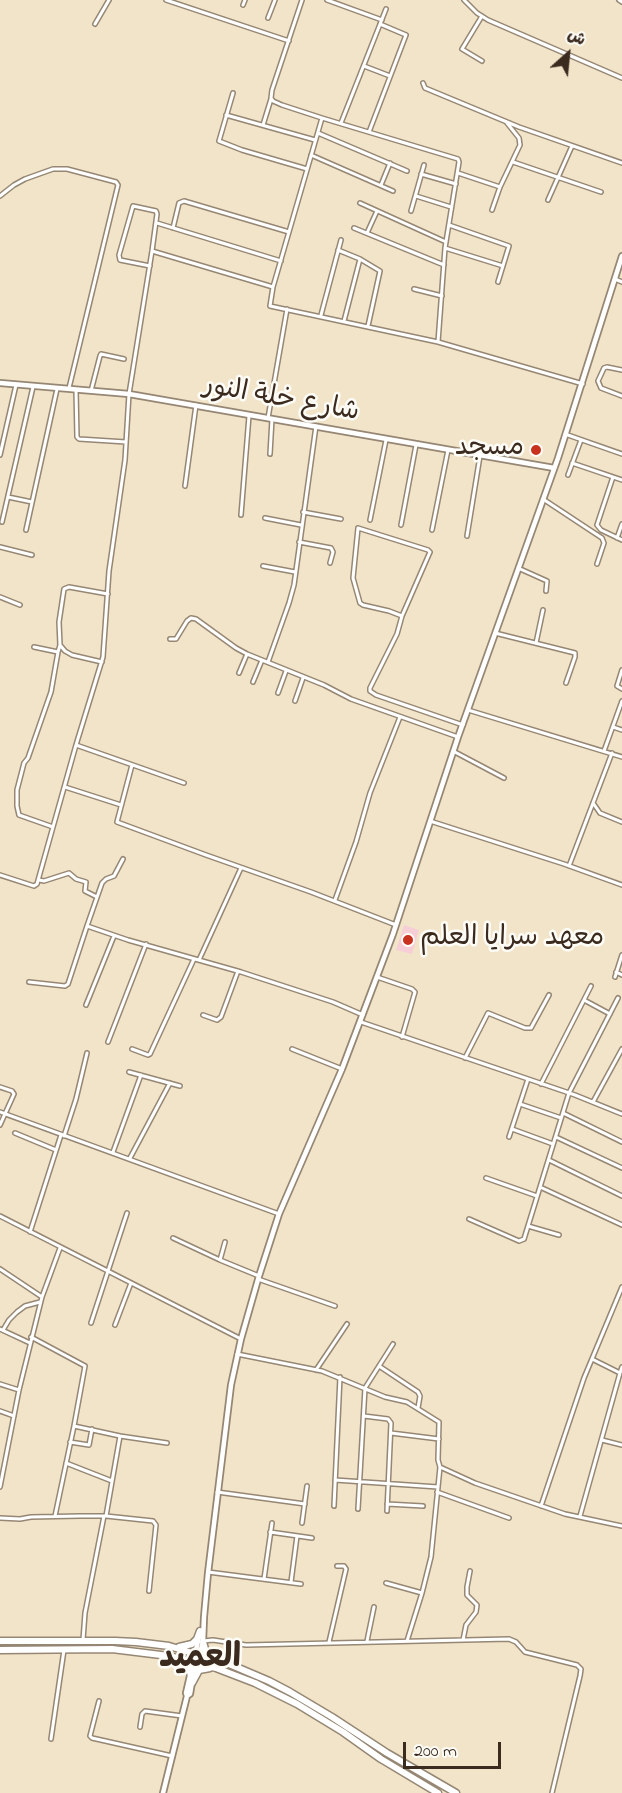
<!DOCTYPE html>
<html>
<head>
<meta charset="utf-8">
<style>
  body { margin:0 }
  #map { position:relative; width:622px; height:1793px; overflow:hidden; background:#f2e4c9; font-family:"Indie Flower","Playpen Sans Arabic",sans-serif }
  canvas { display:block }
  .north { position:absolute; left:538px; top:24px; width:60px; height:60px; -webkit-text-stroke:4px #fdfcf7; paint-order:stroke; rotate:27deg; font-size:16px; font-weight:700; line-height:24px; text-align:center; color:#3b2a1e }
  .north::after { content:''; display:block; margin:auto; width:21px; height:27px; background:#3b2a1e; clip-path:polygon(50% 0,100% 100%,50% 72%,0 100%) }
  .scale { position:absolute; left:403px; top:1742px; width:98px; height:27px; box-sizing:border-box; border:3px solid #3b2a1e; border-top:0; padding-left:8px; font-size:18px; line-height:21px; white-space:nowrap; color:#3b2a1e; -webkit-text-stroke:4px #fdfcf7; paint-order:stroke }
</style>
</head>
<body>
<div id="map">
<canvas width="622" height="1793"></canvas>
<div class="north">ش</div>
<div class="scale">200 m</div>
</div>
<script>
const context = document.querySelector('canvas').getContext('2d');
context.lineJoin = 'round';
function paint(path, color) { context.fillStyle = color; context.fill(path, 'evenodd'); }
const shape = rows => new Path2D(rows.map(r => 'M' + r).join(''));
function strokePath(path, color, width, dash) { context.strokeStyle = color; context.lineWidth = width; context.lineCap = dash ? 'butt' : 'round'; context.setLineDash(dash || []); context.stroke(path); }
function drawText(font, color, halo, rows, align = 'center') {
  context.font = font + ' "Indie Flower","Playpen Sans Arabic",sans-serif'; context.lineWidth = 5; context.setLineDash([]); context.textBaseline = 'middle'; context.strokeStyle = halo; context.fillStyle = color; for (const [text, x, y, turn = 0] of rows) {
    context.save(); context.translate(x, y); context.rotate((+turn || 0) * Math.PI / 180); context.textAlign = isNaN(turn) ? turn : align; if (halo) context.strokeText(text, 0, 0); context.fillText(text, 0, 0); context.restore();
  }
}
const built = shape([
  [404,925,419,930,412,954,396,950]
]);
const minor = shape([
  [166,0,289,41],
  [302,0,272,90,271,98,273,101,282,105,322,118,273,287,270,306,438,342,583,384],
  [327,0,382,20],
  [464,0,477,13,488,20,622,78],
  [619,0,622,2],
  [243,5,245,0],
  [268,18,275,0],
  [95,24,109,0],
  [482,61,462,49,482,16],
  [364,66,390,76],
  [423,83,425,88,519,127,622,163],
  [233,93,219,141,242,150,307,169],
  [226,115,315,140],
  [322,118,458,159,459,162,445,248,438,342],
  [341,123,386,9],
  [263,125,271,99],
  [369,132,406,35,380,24],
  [318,133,407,171],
  [311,155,393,191],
  [513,162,601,192],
  [458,173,500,187,520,145,519,138,507,123],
  [421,174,456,184],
  [381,185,390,163],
  [0,196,14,185,25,179,53,169,67,169,116,182,118,185,69,388],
  [416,196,451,207],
  [548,200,572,146],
  [360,203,446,242],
  [492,210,500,187],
  [411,211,424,165],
  [157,223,281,261],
  [449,225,509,246,498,282],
  [173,228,179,203,184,201,289,232],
  [354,228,444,265],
  [367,233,377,211],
  [445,248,503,266],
  [338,250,360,259,380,271,368,326],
  [152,251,273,287],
  [615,279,622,282],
  [414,289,442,296],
  [321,315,341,240],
  [344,321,360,259],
  [622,370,607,367,604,368,598,381,601,388,622,396],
  [76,390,77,437,79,439,126,442],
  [91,391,100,356,101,354,124,359],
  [268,418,287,309],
  [565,434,622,454],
  [270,454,272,419],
  [0,455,16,385],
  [572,463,622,480],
  [568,475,581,440],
  [613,477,597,525,601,530,622,540],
  [185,486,196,405],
  [8,497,32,502],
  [543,499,602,538,604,543,597,564],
  [303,512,341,519],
  [241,515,249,416],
  [265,518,301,525],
  [370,520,386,440],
  [2,522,33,387],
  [401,525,416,445],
  [26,530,57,389],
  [432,530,448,450],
  [467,536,480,456],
  [617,538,622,524],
  [299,542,331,548,333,552,330,563],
  [0,547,32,555],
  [263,566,295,572],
  [518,568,547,581,546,591],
  [0,597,20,605],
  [402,616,389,611,363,605,360,603,353,578,358,528,428,550,430,552,402,616,397,634,370,688,370,691,376,695,463,725],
  [495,633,575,653,575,657,566,683],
  [170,639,176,639,187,621,191,618,196,619,236,648,247,654,324,685,351,699,458,737],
  [536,643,543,610],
  [60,645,65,651,72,655,102,662],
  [34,647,58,652,51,692,28,758,24,763,17,790,17,806,19,815,53,827],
  [58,652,60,645,59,622,64,589,69,587,108,594],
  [268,662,289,603,294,585,316,426],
  [622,670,617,686,622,689],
  [239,673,247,654],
  [253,682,262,660],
  [278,693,286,671],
  [295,701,303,678],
  [468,710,622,757],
  [613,727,622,730],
  [76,745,184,783],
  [453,751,504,778],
  [604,751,622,701],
  [132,765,117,822,206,855,311,892,396,925],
  [65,787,121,805],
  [593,803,600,813,622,822],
  [430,821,564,864,622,885],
  [569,866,612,753],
  [0,875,34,886,37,884,76,745,103,657,109,571,125,460,129,394,152,251,157,214,156,211,133,206,119,255,120,260,150,266],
  [39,880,44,881,69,873,76,879,86,882,85,891,97,897],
  [335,900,356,842,370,793,400,717],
  [87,926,102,883,106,879,114,876,123,859],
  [199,960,241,868],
  [616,972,622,975],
  [377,977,412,989,415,992,402,1037],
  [615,977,622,955],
  [29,982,65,986,68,984,87,926,128,940,241,972,333,1002,363,1015],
  [584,1000,610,1014],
  [86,1005,114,936],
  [203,1015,217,1020,221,1017,238,971],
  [361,1022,575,1095,622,1114],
  [108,1042,146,944],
  [132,1049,148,1055,150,1054,194,959],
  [292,1049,342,1069],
  [465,1058,488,1013,525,1028,531,1028,549,995],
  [129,1072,180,1086],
  [541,1084,591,986],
  [0,1087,12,1091,14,1094,0,1125],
  [593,1102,622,1049],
  [520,1104,561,1118],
  [0,1112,279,1214],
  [563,1113,622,1142],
  [512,1129,553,1144],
  [15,1133,56,1150],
  [64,1136,76,1099,87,1053],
  [509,1137,528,1079],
  [556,1137,622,1168],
  [113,1152,141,1075],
  [130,1158,170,1083],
  [549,1160,622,1196],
  [486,1178,537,1196],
  [540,1187,622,1225],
  [0,1216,241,1339],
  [469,1219,519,1241,524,1239,569,1093,618,998],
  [528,1226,559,1235],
  [30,1232,61,1135],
  [173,1238,220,1260,259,1276],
  [220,1260,225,1242],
  [0,1269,42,1297,60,1248],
  [258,1279,335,1306],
  [91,1323,127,1213],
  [115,1325,131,1283],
  [0,1329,30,1343],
  [3,1330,9,1320,17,1312,25,1306,40,1302],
  [31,1337,85,1366,74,1426],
  [237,1354,322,1371,385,1397,407,1402,439,1422,438,1460,440,1467,431,1557,422,1593,407,1641],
  [379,1366,418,1392,420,1396,418,1408],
  [316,1370,347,1324],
  [620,1373,622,1367],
  [0,1384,19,1390],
  [0,1411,14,1416],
  [364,1416,388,1419,391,1423,387,1511],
  [391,1433,439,1439],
  [602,1440,622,1445],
  [70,1442,89,1445,92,1429],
  [66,1463,112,1481],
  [440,1467,475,1483,565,1514,622,1526],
  [335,1480,438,1487],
  [0,1487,19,1390,42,1297],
  [217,1492,305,1504],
  [437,1492,509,1518],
  [387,1504,423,1506],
  [334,1506,340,1377],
  [541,1506,584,1378,622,1287],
  [358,1509,365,1388,393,1344],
  [55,1516,74,1426,120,1436],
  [106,1516,120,1436,167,1443],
  [580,1516,620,1373,592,1359],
  [0,1518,20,1519,31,1517,80,1516,106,1516,153,1521,156,1525,149,1591],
  [302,1523,307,1486],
  [270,1532,312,1538],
  [208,1572,301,1584],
  [264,1579,272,1523],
  [291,1582,297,1536],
  [386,1583,422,1593],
  [83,1640,85,1613,104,1516],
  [463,1640,466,1625,476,1612,477,1605,467,1595,467,1587,470,1571],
  [203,1641,213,1640,246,1645,509,1639,516,1642,525,1652,577,1665,581,1669,580,1676,552,1793],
  [367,1641,374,1607],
  [329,1642,346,1569,344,1566,337,1566],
  [99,1701,90,1736,92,1738,172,1756],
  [140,1727,142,1714,145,1711,182,1716],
  [51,1739,64,1650]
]);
const tertiary = shape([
  [0,383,129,394,554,468]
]);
const secondary = shape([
  [194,1674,203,1642,204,1617,208,1573,231,1385,241,1339,259,1276,279,1214,342,1069,393,934,458,737,558,458,622,256],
  [187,1696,190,1694,192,1682],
  [163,1793,187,1696,186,1693,199,1637]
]);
const trunk = shape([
  [0,1641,115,1641,136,1642,169,1646,229,1664,269,1681,290,1692,332,1717,387,1753,456,1793],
  [203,1642,206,1652,210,1656],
  [179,1647,192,1644,197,1639,200,1631],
  [0,1650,112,1649,169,1656,216,1668,255,1683,297,1704,343,1732,381,1759,438,1793],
  [181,1661,188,1665,191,1676],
  [192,1683,199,1670,210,1668]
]);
const markers = [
  [536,450,6,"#c8321e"],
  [408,940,6,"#c8321e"]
];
const streetNames = [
  ["شارع خلة النور",281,401,10]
];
const poiNames = [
  ["مسجد",524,450],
  ["معهد سرايا العلم",420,940,"left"]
];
const districtNames = [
  ["العميد",200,1661]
];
paint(built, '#f6cfd6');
strokePath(minor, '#968774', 6);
strokePath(tertiary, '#968774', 8);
strokePath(secondary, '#968774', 8);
strokePath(trunk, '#968774', 9);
strokePath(minor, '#fff', 3);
strokePath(tertiary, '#fff', 4.5);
strokePath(secondary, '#fff', 4.5);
strokePath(trunk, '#fff', 6);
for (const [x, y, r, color] of markers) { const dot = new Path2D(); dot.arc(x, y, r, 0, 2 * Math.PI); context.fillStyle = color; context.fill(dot); strokePath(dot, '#fdfcf7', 2); }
drawText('27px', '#3b2a1e', '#fdfcf7', streetNames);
drawText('27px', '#3b2a1e', '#fdfcf7', poiNames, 'right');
drawText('bold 33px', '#3b2a1e', '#fdfcf7', districtNames);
</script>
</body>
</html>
